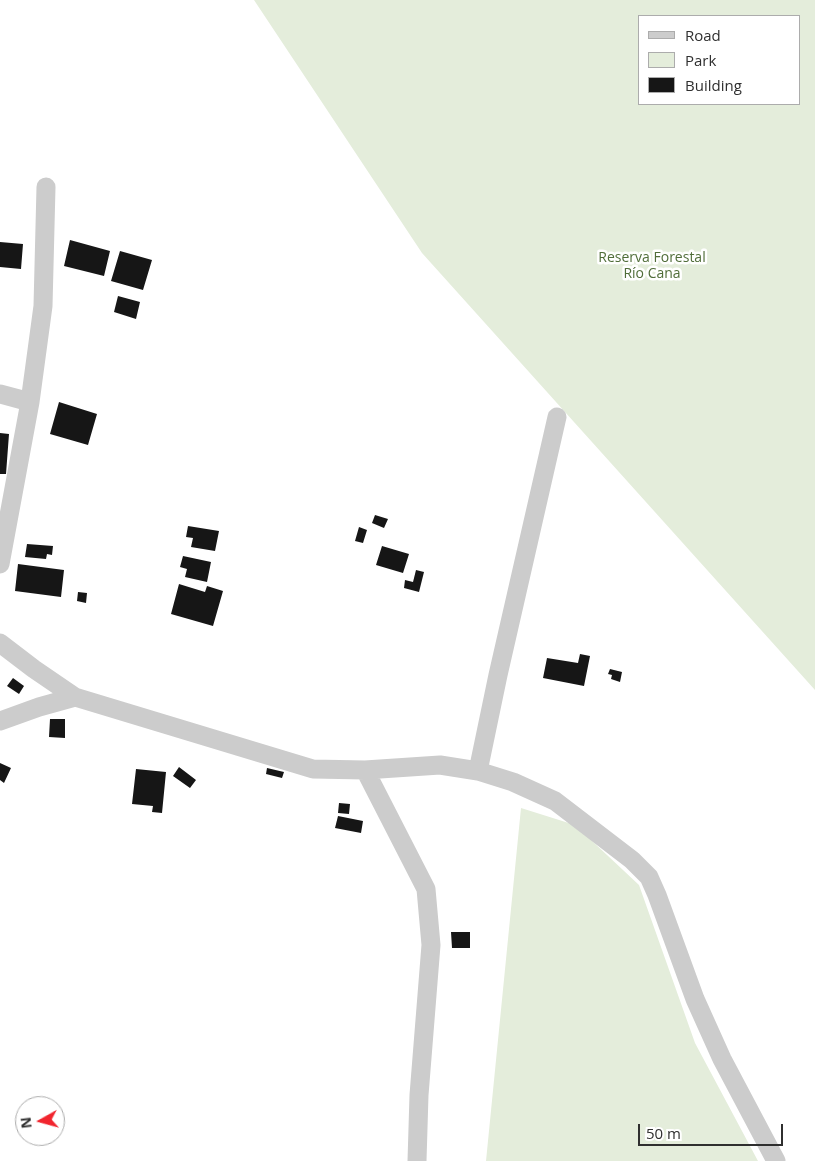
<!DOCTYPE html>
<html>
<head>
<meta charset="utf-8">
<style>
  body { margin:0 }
  #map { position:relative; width:815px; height:1161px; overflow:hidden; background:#fff; font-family:"Open Sans",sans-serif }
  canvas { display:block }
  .legend { position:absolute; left:638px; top:15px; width:162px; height:90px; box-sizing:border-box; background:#fff; border:1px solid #acacac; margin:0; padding:6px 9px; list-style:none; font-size:15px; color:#2f2f2f }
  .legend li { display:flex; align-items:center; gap:10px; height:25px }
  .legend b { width:25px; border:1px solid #acacac }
  .north { position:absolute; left:15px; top:1096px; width:50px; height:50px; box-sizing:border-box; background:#fff; border:1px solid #acacac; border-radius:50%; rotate:263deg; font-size:14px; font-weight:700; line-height:20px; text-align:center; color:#2f2f2f }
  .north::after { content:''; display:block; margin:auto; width:18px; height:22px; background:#f1252e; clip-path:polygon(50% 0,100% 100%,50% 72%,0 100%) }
  .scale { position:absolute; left:638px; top:1124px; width:145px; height:22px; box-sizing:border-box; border:2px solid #2f2f2f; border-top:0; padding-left:6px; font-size:15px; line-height:18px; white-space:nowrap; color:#2f2f2f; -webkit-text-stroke:4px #fff; paint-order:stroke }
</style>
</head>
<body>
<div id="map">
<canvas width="815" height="1161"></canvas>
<ul class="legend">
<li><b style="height:6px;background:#ccc"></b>Road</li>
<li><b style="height:14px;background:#e4eddb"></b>Park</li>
<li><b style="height:14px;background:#161616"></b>Building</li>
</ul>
<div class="north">N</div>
<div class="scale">50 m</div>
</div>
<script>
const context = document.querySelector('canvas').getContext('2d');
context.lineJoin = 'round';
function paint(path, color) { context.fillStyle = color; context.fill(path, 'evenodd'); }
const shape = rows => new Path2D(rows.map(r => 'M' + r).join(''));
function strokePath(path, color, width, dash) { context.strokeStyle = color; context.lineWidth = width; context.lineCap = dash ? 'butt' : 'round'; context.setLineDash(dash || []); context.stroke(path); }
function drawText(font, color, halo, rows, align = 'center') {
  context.font = font + ' "Open Sans",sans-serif'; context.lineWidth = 5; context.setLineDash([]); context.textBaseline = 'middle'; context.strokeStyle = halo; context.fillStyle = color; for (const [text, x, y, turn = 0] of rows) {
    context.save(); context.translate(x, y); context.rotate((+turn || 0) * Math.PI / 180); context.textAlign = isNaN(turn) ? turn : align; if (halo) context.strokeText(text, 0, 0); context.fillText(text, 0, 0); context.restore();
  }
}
const green = shape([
  [254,0,815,0,815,690,422,253],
  [639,16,799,16,799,104,639,104],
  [521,808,575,825,639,885,695,1043,758,1161,486,1161]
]);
const building = shape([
  [70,240,110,251,104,276,64,266],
  [0,242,23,244,21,269,0,267],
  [120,251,152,260,143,290,111,281],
  [118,296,140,302,136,319,114,312],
  [59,402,97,414,88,445,50,434],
  [0,433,9,434,6,474,0,474],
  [375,515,388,519,384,528,372,523],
  [188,526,219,531,215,551,191,547,193,538,186,537],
  [359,527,367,530,363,543,355,541],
  [27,544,53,546,52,555,47,554,46,559,25,557],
  [382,546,409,554,403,573,376,565],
  [183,556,211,562,207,582,185,577,187,569,180,567],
  [18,564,64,570,61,597,15,591],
  [416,570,424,572,419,592,404,588,405,580,413,582],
  [179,584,205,592,207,586,223,591,213,626,171,614],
  [78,592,87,593,86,603,77,601],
  [580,654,590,656,584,686,543,678,547,658,578,663],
  [610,669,622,672,620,682,611,679,612,675,608,674],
  [13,678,24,686,19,694,7,686],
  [50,719,65,719,65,738,49,737],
  [0,763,11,768,4,783,0,780],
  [179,767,196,780,190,788,173,776],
  [267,768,284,772,282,778,266,774],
  [136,769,166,772,162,813,152,812,153,806,132,804],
  [339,803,350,804,349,814,338,813],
  [338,816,363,821,361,833,335,828],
  [451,932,470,932,470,948,452,948]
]);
const street = shape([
  [0,394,30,402,0,564],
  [30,402,43,306,46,187],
  [0,643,34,669,75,697,313,769,365,770,440,765,478,771,513,782,555,801,632,860,649,877,657,895,695,999,722,1059,776,1161],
  [0,721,39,707,75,697],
  [365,770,426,889,431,945,419,1095,417,1161],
  [478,771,498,675,557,417]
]);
const parkNames = [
  ["Reserva Forestal",652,258],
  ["Río Cana",652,274]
];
paint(green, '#e4eddb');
paint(building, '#161616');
strokePath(street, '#ccc', 19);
drawText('14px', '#506d39', '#fff', parkNames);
</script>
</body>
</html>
